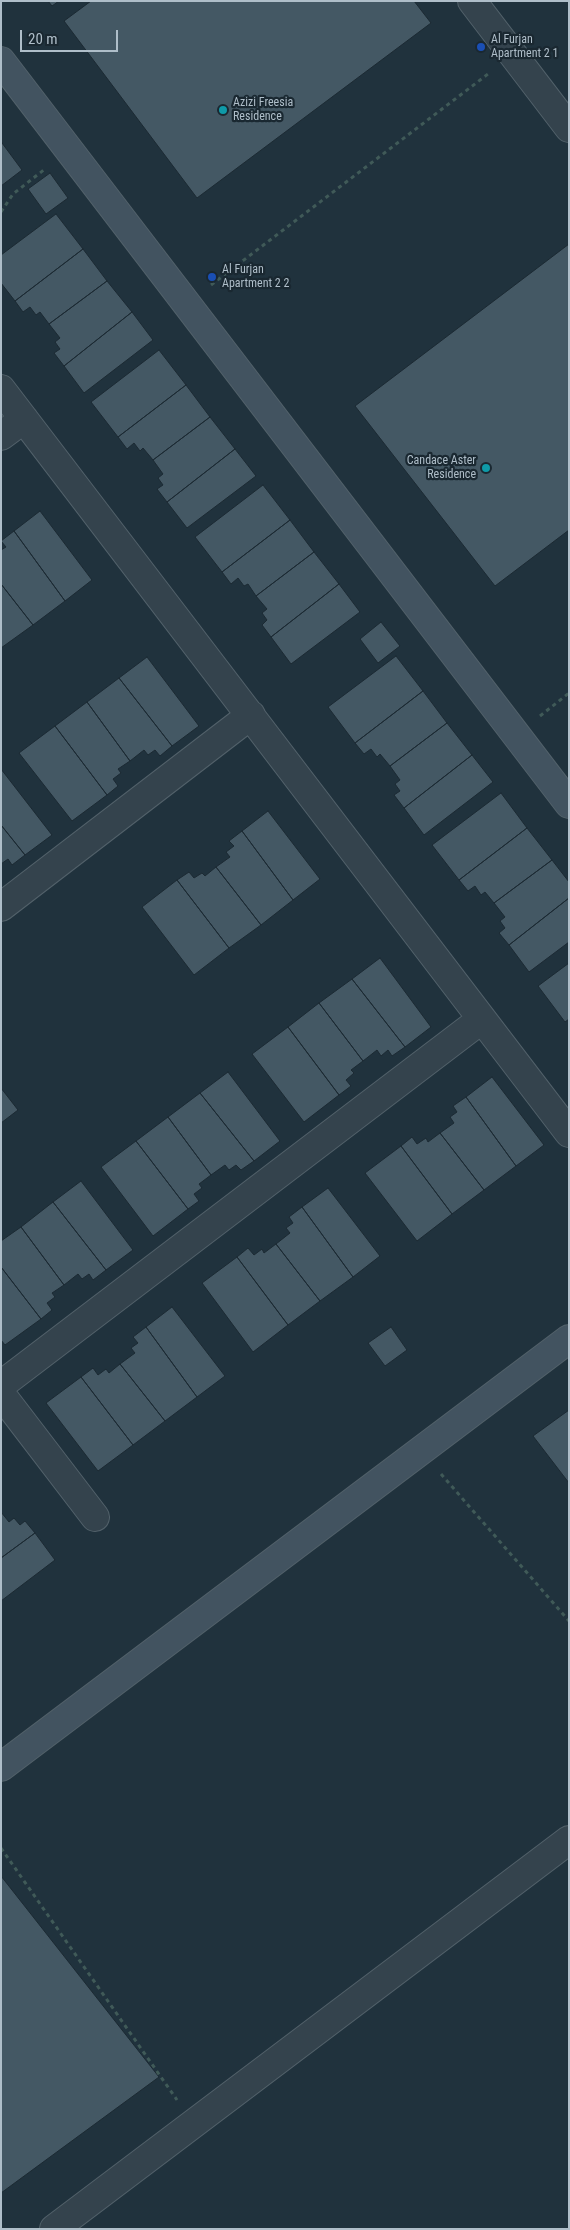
<!DOCTYPE html>
<html>
<head>
<meta charset="utf-8">
<style>
  body { margin:0 }
  #map { position:relative; width:570px; height:2230px; overflow:hidden; background:#20323d; font-family:"Roboto Condensed",sans-serif }
  canvas { display:block }
  .frame { position:absolute; inset:0; border:2px solid #afbec9; pointer-events:none }
  .scale { position:absolute; left:20px; top:30px; width:98px; height:22px; box-sizing:border-box; border:2px solid #afbec9; border-top:0; padding-left:6px; font-size:15px; line-height:18px; white-space:nowrap; color:#afbec9; -webkit-text-stroke:4px #1a2831; paint-order:stroke }
</style>
</head>
<body>
<div id="map">
<canvas width="570" height="2230"></canvas>
<div class="frame"></div>
<div class="scale">20 m</div>
</div>
<script>
const context = document.querySelector('canvas').getContext('2d');
context.lineJoin = 'round';
function paint(path, color) { context.fillStyle = color; context.fill(path, 'evenodd'); }
const shape = rows => new Path2D(rows.map(r => 'M' + r).join(''));
function strokePath(path, color, width, dash) { context.strokeStyle = color; context.lineWidth = width; context.lineCap = dash ? 'butt' : 'round'; context.setLineDash(dash || []); context.stroke(path); }
function drawText(font, color, halo, rows, align = 'center') {
  context.font = font + ' "Roboto Condensed",sans-serif'; context.lineWidth = 4.5; context.setLineDash([]); context.textBaseline = 'middle'; context.strokeStyle = halo; context.fillStyle = color; for (const [text, x, y, turn = 0] of rows) {
    context.save(); context.translate(x, y); context.rotate((+turn || 0) * Math.PI / 180); context.textAlign = isNaN(turn) ? turn : align; if (halo) context.strokeText(text, 0, 0); context.fillText(text, 0, 0); context.restore();
  }
}
const building = shape([
  [48,1,59,1,52,6,48,1],
  [91,1,414,1,431,23,197,198,64,21,91,1],
  [2,143,22,170,1,186,1,143,2,143],
  [50,173,68,198,46,214,28,189,50,173],
  [56,214,83,249,15,301,1,283,1,255,56,214],
  [569,244,569,530,495,586,355,406,569,244],
  [83,249,107,281,49,324,40,312,36,315,30,307,23,312,15,301,83,249],
  [107,281,132,312,64,366,54,353,60,349,55,342,60,338,49,324,107,281],
  [132,312,153,340,84,393,64,366,132,312],
  [159,350,186,385,118,437,91,402,159,350],
  [186,385,210,417,153,460,143,448,140,451,134,443,127,449,118,437,186,385],
  [210,417,235,449,167,502,157,489,163,485,158,478,163,474,153,460,210,417],
  [235,449,256,476,187,528,167,502,235,449],
  [263,485,290,520,222,572,195,537,263,485],
  [40,511,92,580,65,601,14,531,40,511],
  [290,520,314,552,256,596,248,584,244,586,238,578,231,584,222,572,290,520],
  [14,531,65,601,33,625,1,584,1,550,6,547,1,541,14,531],
  [314,552,339,584,271,637,262,625,267,620,262,613,267,609,256,596,314,552],
  [1,584,33,625,1,648,1,584],
  [339,584,360,612,291,664,271,637,339,584],
  [381,622,400,646,378,663,360,639,381,622],
  [396,656,423,691,355,743,328,707,396,656],
  [147,657,199,726,172,746,119,678,147,657],
  [119,678,172,746,160,756,155,750,148,755,144,750,130,761,87,702,119,678],
  [423,691,447,723,390,766,380,754,377,757,371,749,364,754,355,743,423,691],
  [87,702,130,761,118,769,121,773,113,779,118,786,107,795,55,726,87,702],
  [447,723,472,755,404,808,394,795,400,791,395,784,400,780,390,766,447,723],
  [55,726,107,795,72,821,19,753,55,726],
  [472,755,493,782,424,835,404,808,472,755],
  [1,769,52,835,25,855,1,825,1,769],
  [501,793,527,828,459,880,432,845,501,793],
  [268,811,320,879,293,900,242,831,268,811],
  [1,825,25,855,12,865,8,859,1,864,1,825],
  [527,828,552,860,494,903,485,892,481,895,475,886,468,891,459,880,527,828],
  [242,831,293,900,261,925,216,867,230,857,226,852,234,846,229,841,242,831],
  [552,860,569,882,569,898,509,945,499,933,505,928,500,921,505,917,494,903,552,860],
  [216,867,261,925,229,948,177,880,189,872,194,878,202,873,205,876,216,867],
  [177,880,229,948,194,975,142,907,177,880],
  [569,898,569,942,529,972,509,945,569,898],
  [380,958,431,1027,405,1047,352,979,380,958],
  [569,963,569,1019,565,1022,538,986,569,963],
  [352,979,405,1047,392,1056,388,1050,381,1056,377,1050,363,1061,319,1003,352,979],
  [319,1003,363,1061,351,1070,354,1073,346,1080,351,1086,339,1095,288,1027,319,1003],
  [288,1027,339,1095,304,1122,252,1054,288,1027],
  [228,1072,280,1141,254,1161,200,1093,228,1072],
  [492,1077,544,1145,516,1166,466,1097,492,1077],
  [1,1088,18,1110,1,1123,1,1088],
  [200,1093,254,1161,241,1170,236,1165,229,1170,225,1165,211,1175,168,1117,200,1093],
  [466,1097,516,1166,484,1190,440,1133,454,1123,450,1117,457,1112,453,1106,466,1097],
  [168,1117,211,1175,199,1184,202,1188,194,1194,199,1201,188,1209,136,1141,168,1117],
  [440,1133,484,1190,452,1214,401,1146,412,1137,417,1144,426,1138,428,1142,440,1133],
  [136,1141,188,1209,153,1236,101,1167,136,1141],
  [401,1146,452,1214,417,1241,365,1173,401,1146],
  [81,1181,133,1250,106,1270,53,1202,81,1181],
  [328,1188,380,1256,353,1277,302,1207,328,1188],
  [53,1202,106,1270,93,1280,89,1274,82,1279,78,1274,64,1285,21,1227,53,1202],
  [302,1207,353,1277,320,1301,276,1244,290,1233,286,1228,293,1223,289,1217,302,1207],
  [21,1227,64,1285,52,1293,55,1297,47,1303,52,1310,41,1319,1,1267,1,1241,21,1227],
  [276,1244,320,1301,288,1325,237,1257,248,1248,254,1255,262,1249,264,1253,276,1244],
  [237,1257,288,1325,253,1352,202,1283,237,1257],
  [1,1267,41,1319,5,1345,1,1340,1,1267],
  [172,1307,225,1376,197,1397,146,1327,172,1307],
  [146,1327,197,1397,165,1421,120,1364,135,1353,131,1348,138,1343,133,1337,146,1327],
  [391,1327,407,1350,385,1366,368,1343,391,1327],
  [120,1364,165,1421,133,1445,81,1377,93,1368,98,1375,106,1369,109,1373,120,1364],
  [81,1377,133,1445,98,1471,46,1403,81,1377],
  [569,1410,569,1483,533,1436,569,1410],
  [1,1512,9,1522,14,1518,20,1525,25,1521,35,1533,1,1558,1,1512],
  [35,1533,55,1560,1,1601,1,1558,35,1533],
  [1,1876,159,2077,1,2193,1,1876]
]);
const path = shape([
  [1,212,13,194,45,169],
  [211,285,488,74],
  [540,716,569,693],
  [441,1474,569,1621],
  [1,1848,177,2100]
]);
const street = shape([
  [472,1,569,128],
  [1,389,569,1133],
  [1,436,24,419],
  [1,907,251,715],
  [1,1385,482,1019],
  [1,1394,95,1517],
  [54,2229,569,1840]
]);
const secondary = shape([
  [1,61,569,804],
  [1,1767,569,1339]
]);
const markers = [
  [481,47,5,"#1a4fb4"],
  [223,110,5,"#0f9aa8"],
  [212,277,5,"#1a4fb4"],
  [486,468,5,"#0f9aa8"]
];
const poiNames = [
  ["Al Furjan",491,40],
  ["Apartment 2 1",491,54],
  ["Azizi Freesia",233,103],
  ["Residence",233,117],
  ["Al Furjan",222,270],
  ["Apartment 2 2",222,284],
  ["Candace Aster",476,461,"right"],
  ["Residence",476,475,"right"]
];
paint(building, '#445864');
strokePath(building, '#1c2a33', 1);
strokePath(street, '#52616a', 30);
strokePath(secondary, '#52616a', 30);
strokePath(path, '#405a58', 3, [4, 4]);
strokePath(street, '#34434d', 28);
strokePath(secondary, '#425360', 28);
for (const [x, y, r, color] of markers) { const dot = new Path2D(); dot.arc(x, y, r, 0, 2 * Math.PI); context.fillStyle = color; context.fill(dot); strokePath(dot, '#1a2831', 2); }
drawText('12px', '#afbec9', '#1a2831', poiNames, 'left');
</script>
</body>
</html>
